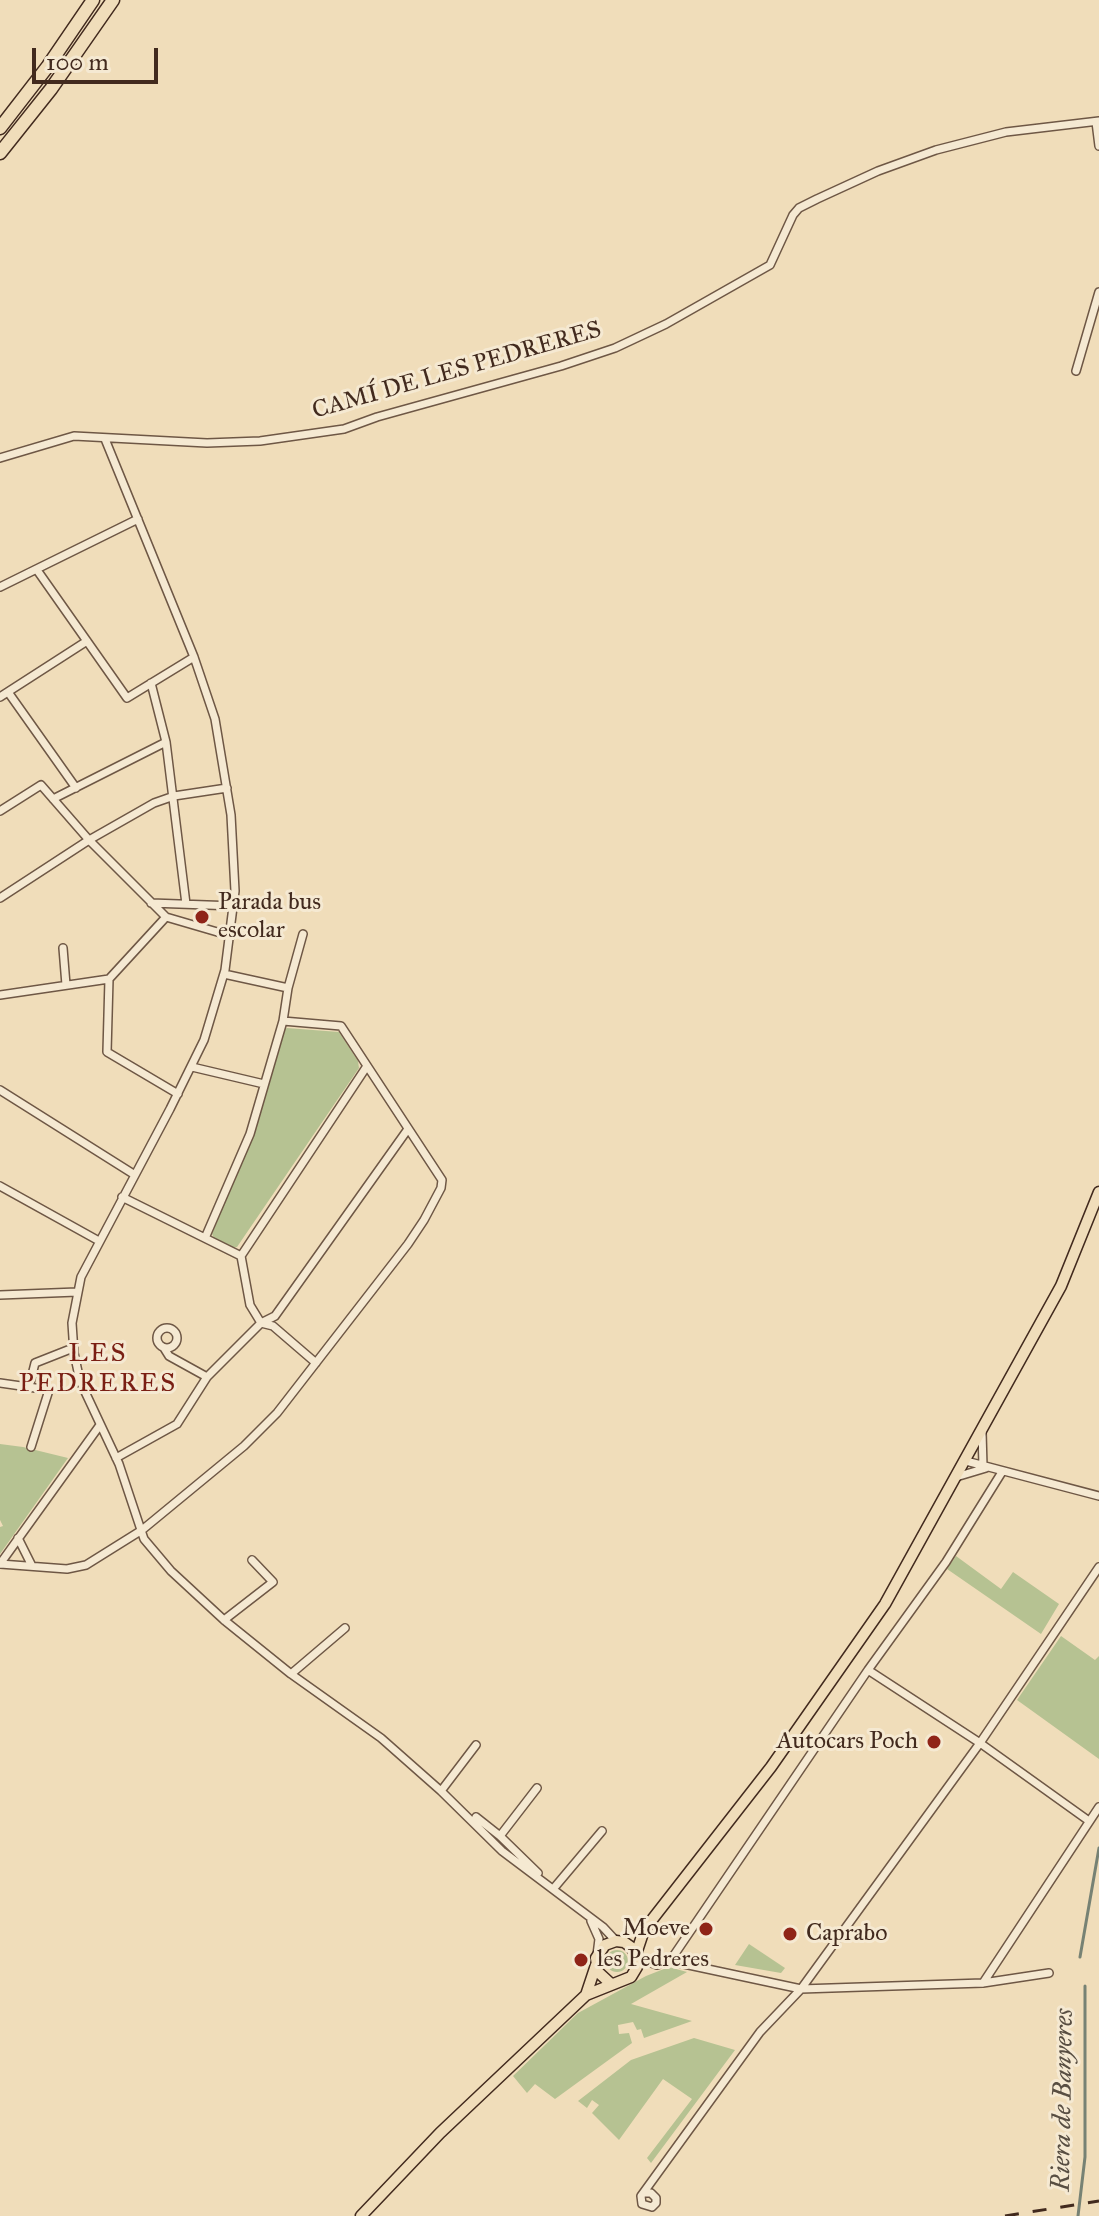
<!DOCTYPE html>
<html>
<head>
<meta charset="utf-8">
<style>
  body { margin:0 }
  #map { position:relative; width:1099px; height:2216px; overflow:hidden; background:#f0ddba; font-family:"IM FELL Great Primer",serif }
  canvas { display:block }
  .scale { position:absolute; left:32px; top:48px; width:126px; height:36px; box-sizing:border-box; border:4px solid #422a1e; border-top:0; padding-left:10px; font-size:24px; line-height:28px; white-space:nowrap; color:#422a1e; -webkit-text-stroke:6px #f5e9d2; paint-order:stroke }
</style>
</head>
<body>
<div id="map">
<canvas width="1099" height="2216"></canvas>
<div class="scale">100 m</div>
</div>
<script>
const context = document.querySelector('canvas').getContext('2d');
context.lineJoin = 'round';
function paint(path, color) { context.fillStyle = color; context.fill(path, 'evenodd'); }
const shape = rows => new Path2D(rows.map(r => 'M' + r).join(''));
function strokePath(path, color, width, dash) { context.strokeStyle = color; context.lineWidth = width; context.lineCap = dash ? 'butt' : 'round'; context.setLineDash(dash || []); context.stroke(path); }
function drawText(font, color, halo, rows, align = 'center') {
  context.font = font + ' "IM FELL Great Primer",serif'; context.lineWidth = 6; context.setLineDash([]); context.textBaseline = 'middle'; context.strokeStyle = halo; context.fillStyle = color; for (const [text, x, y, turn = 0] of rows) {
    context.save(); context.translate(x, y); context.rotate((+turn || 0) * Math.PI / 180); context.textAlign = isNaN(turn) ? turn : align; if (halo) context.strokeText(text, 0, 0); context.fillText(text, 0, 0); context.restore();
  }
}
const green = shape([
  [287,1028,339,1032,358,1061,359,1068,237,1247,232,1248,214,1238,212,1234,256,1127,282,1030],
  [0,1444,23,1447,68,1458,0,1554,0,1527,3,1526,0,1520],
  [956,1556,1001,1589,1013,1572,1059,1604,1041,1634,947,1569],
  [1061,1636,1095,1660,1099,1656,1099,1759,1017,1700],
  [749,1944,785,1968,781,1973,735,1965],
  '606 1961a11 11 0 1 1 22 0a11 11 0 1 1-22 0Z',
  [669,1967,687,1972,631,2004,692,2021,644,2038,641,2029,637,2030,633,2022,618,2025,619,2034,629,2033,632,2043,555,2099,535,2084,527,2093,513,2076,578,2013,646,1976],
  [694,2038,735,2050,651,2163,647,2158,692,2099,663,2079,619,2140,592,2113,599,2105,592,2100,587,2108,578,2101,631,2060]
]);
const stream = shape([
  [1080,1957,1099,1848],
  [1078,2216,1085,2157,1085,1986]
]);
const street = shape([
  [1096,122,1099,146],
  [1076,371,1099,292],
  [105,439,194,657,215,719,231,815,235,891,225,970,204,1040,170,1109,81,1277,72,1323,74,1353,80,1381,119,1464,144,1539,171,1571,224,1620,291,1674,381,1738,441,1791,502,1851,603,1927,616,1941],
  [0,458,74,436,207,443,260,441,344,429,377,417,561,366,615,348,666,324,770,265,793,215,799,208,817,199,878,171,936,150,1006,132,1099,121],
  [37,570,127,698,194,657],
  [0,587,138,519],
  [151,683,166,742,186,904],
  [8,692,76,788],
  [0,697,87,641],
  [53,799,166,742],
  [0,811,41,785,89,840,166,917,231,936],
  [0,898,89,840,154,803,174,796,227,788],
  [151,903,235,906],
  [63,948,66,985],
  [224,974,288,988],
  [109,979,107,1052,178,1094],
  [0,995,109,979,166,917],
  [192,1067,264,1084],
  [0,1090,135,1175],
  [0,1186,99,1241],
  [122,1197,241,1256,250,1305,261,1323,273,1326,316,1363],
  [205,1238,250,1134,283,1021,288,988,303,934],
  [241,1256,367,1066],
  [0,1295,77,1292],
  '157 1338a10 10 0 1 1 20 0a10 10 0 1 1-20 0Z',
  [164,1348,169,1356,207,1377],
  [0,1383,49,1390,31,1447],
  [29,1387,35,1363,73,1348],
  [982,1432,983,1466],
  [116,1458,177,1424,207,1377,261,1323,275,1316,408,1129],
  [966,1461,1099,1496],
  [956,1477,986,1468],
  [18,1538,32,1566],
  [0,1564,67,1569,86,1565,142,1530,244,1446,277,1413,408,1244,424,1220,441,1188,442,1180,341,1026,283,1021],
  [0,1564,100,1425],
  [224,1620,273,1582,252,1560],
  [868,1670,980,1743,1089,1821],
  [291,1674,345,1628],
  [441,1791,476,1745],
  [476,1817,500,1836,538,1873],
  [500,1836,537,1788],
  [554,1888,602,1831],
  [591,1921,599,1939,597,1955],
  [638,1958,657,1965,670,1961,801,1989,983,1983,1049,1973],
  [670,1961,868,1670,946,1562,1002,1472],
  [983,1983,1099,1807],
  [644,2193,651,2193,656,2198,656,2203,652,2207,642,2204,641,2196,760,2032,801,1989,980,1743,1099,1567]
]);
const primary = shape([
  [636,1954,644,1930,771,1767,885,1604,1061,1286,1099,1192],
  [586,1995,596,1965],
  [361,2216,440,2133,586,1995,631,1977,637,1967,638,1958,631,1947,624,1942,616,1941,605,1945,596,1958,598,1972,611,1984]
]);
const highway = shape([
  [0,128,48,66,93,0],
  [0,153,51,89,113,0]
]);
const rail = shape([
  [1005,2216,1099,2201]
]);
const markers = [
  [202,917,8,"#8f2418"],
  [934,1742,8,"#8f2418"],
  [706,1929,8,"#8f2418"],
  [790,1934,8,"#8f2418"],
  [581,1960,8,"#8f2418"]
];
const streetNames = [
  ["CAMÍ DE LES PEDRERES",457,371,-16]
];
const poiNames = [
  ["Parada bus",218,903],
  ["escolar",218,931],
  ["Autocars Poch",918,1742,"right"],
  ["Moeve",690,1929,"right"],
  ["Caprabo",806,1934],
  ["les Pedreres",597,1960]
];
const neighbourhoodNames = [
  ["LES",98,1355],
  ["PEDRERES",98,1385]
];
const waterNames = [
  ["Riera de Banyeres",1064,2100,-89]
];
paint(green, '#b6c292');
strokePath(stream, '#778274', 3);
strokePath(street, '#6e5745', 10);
strokePath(primary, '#422a1e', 13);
strokePath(highway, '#422a1e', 15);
strokePath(street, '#f5e9d2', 7);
strokePath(primary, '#f0ddba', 10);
strokePath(highway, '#f0ddba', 12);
strokePath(rail, '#422a1e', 3, [14, 14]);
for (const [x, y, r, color] of markers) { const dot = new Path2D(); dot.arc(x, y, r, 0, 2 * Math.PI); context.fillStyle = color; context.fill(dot); strokePath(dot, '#f5e9d2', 3); }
drawText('24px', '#422a1e', '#f5e9d2', streetNames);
drawText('24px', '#422a1e', '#f5e9d2', poiNames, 'left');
context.letterSpacing = '2px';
drawText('26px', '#7a1f14', '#f5e9d2', neighbourhoodNames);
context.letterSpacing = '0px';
drawText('italic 26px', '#584e42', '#f5e9d2', waterNames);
</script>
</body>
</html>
